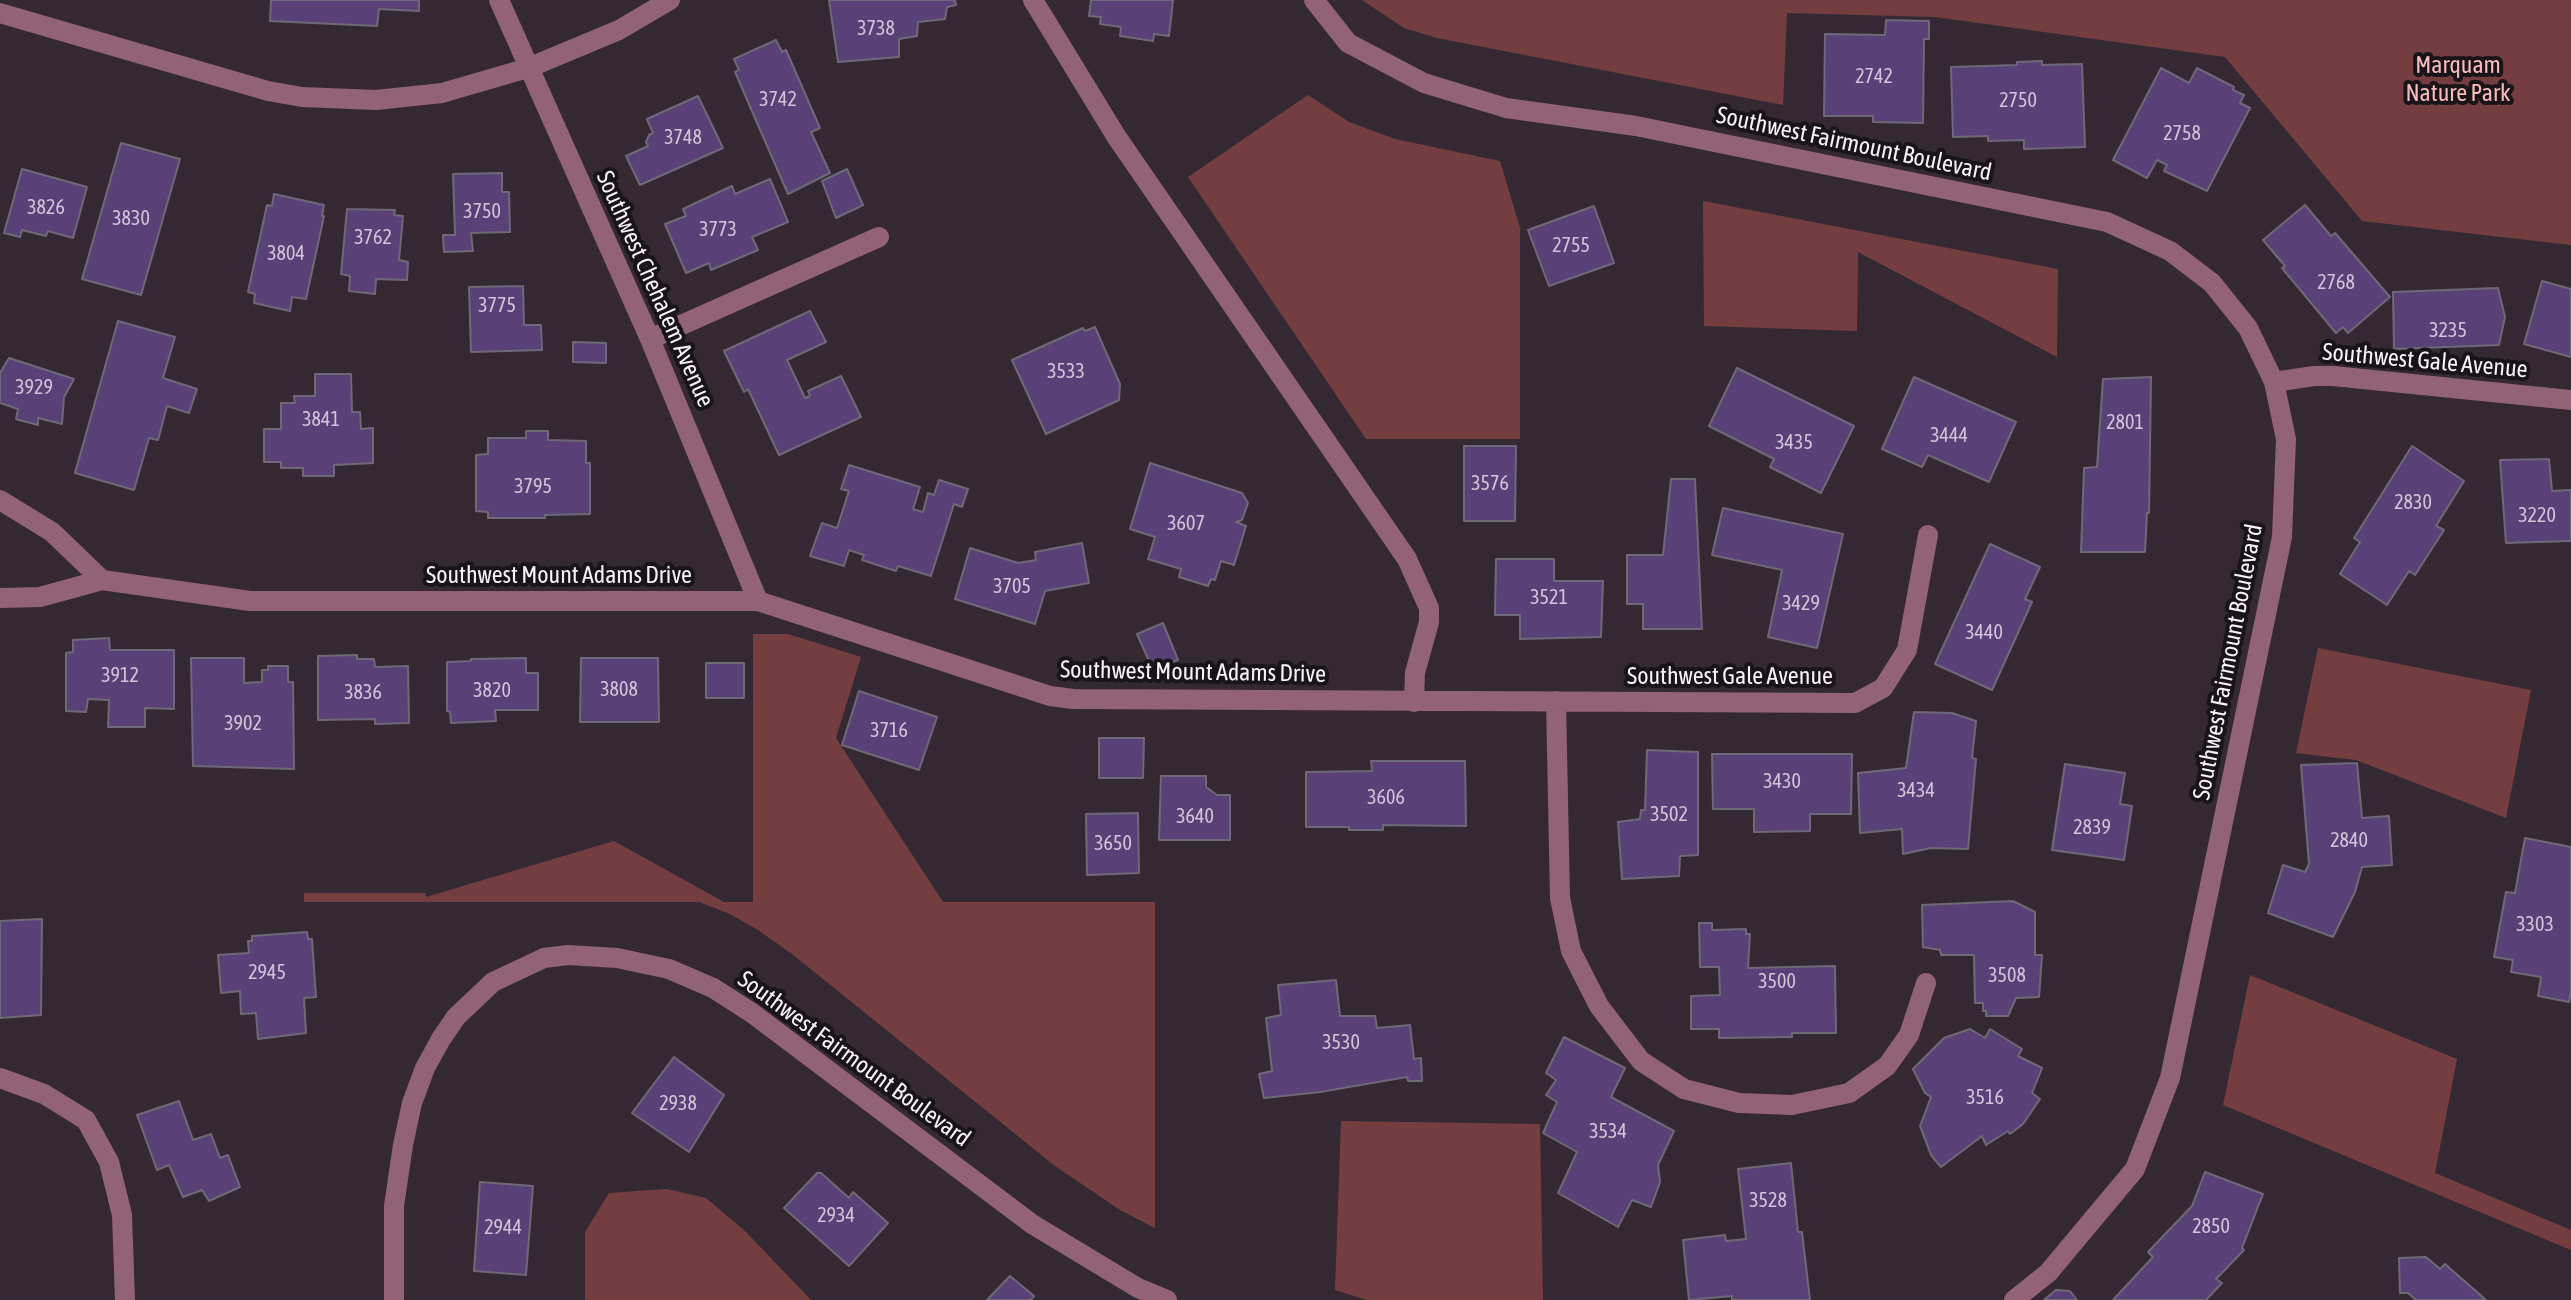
<!DOCTYPE html>
<html>
<head>
<meta charset="utf-8">
<style>
  body { margin:0 }
  canvas { display:block; background:#342933 }
</style>
</head>
<body>
<canvas width="2571" height="1300"></canvas>
<script>
const context = document.querySelector('canvas').getContext('2d');
context.lineJoin = 'round';
function paint(path, color) { context.fillStyle = color; context.fill(path, 'evenodd'); }
const shape = rows => new Path2D(rows.map(r => 'M' + r).join(''));
function strokePath(path, color, width, dash) { context.strokeStyle = color; context.lineWidth = width; context.lineCap = dash ? 'butt' : 'round'; context.setLineDash(dash || []); context.stroke(path); }
function drawText(font, color, halo, rows, align = 'center') {
  context.font = font + ' "Asap Condensed",sans-serif'; context.lineWidth = 8; context.setLineDash([]); context.textBaseline = 'middle'; context.strokeStyle = halo; context.fillStyle = color; for (const [text, x, y, turn = 0] of rows) {
    context.save(); context.translate(x, y); context.rotate((+turn || 0) * Math.PI / 180); context.textAlign = isNaN(turn) ? turn : align; if (halo) context.strokeText(text, 0, 0); context.fillText(text, 0, 0); context.restore();
  }
}
const green = shape([
  [1362,0,2571,0,2571,245,2362,221,2225,57,1935,17,1787,13,1783,105,1437,38,1404,28],
  [1308,95,1349,122,1395,139,1500,161,1520,228,1520,439,1366,439,1188,177],
  [1703,201,2058,269,2057,357,1858,252,1857,331,1704,326],
  [753,634,788,634,861,657,836,738,943,902,1155,902,1155,1228,1120,1210,1055,1166,792,954,758,930,730,914,699,902,304,902,304,893,425,893,426,897,614,841,724,902,753,902],
  [2318,648,2531,690,2506,818,2356,760,2296,753],
  [2250,975,2457,1059,2435,1173,2571,1230,2571,1250,2223,1105],
  [1341,1121,1540,1124,1543,1300,1367,1300,1335,1290],
  [667,1189,706,1198,746,1232,811,1300,585,1300,585,1232,609,1193]
]);
const building = shape([
  [271,0,419,0,419,11,379,9,377,26,270,21,271,0],
  [829,0,955,0,956,5,947,7,945,19,918,22,917,36,899,39,899,57,838,62,829,0],
  [1091,0,1173,0,1169,36,1154,34,1153,41,1120,36,1121,27,1100,24,1101,17,1089,16,1091,0],
  [1886,20,1929,21,1929,39,1924,39,1923,123,1873,122,1873,116,1824,116,1825,34,1885,35,1886,20],
  [776,40,782,52,786,50,820,128,811,132,830,173,788,194,735,72,739,70,734,59,776,40],
  [2042,61,2042,65,2082,64,2085,147,2024,149,2024,140,1988,141,1988,136,1953,137,1951,67,2017,65,2017,62,2042,61],
  [2161,68,2189,83,2197,68,2234,87,2233,90,2244,95,2240,103,2250,108,2207,191,2164,171,2167,165,2157,160,2147,178,2113,160,2161,68],
  [698,96,723,148,640,185,626,156,648,146,646,142,649,135,653,133,647,119,698,96],
  [121,143,180,159,141,295,82,279,121,143],
  [22,169,87,187,73,238,48,231,46,236,22,230,20,237,4,233,22,169],
  [847,169,863,205,836,218,822,181,847,169],
  [502,173,502,192,509,192,510,232,471,233,473,251,444,252,443,235,455,235,453,174,502,173],
  [770,179,788,222,752,237,758,250,711,270,709,263,686,273,665,224,686,216,683,209,732,186,735,194,770,179],
  [274,194,324,205,322,216,324,216,306,299,292,297,290,311,254,303,255,294,248,292,267,205,272,206,274,194],
  [2305,205,2331,236,2335,233,2390,297,2348,333,2343,327,2336,333,2282,268,2285,266,2263,240,2305,205],
  [1594,206,1614,263,1549,286,1528,230,1594,206],
  [347,209,395,210,394,215,403,216,399,260,408,262,407,280,376,279,375,294,349,291,350,276,341,274,347,209],
  [2542,281,2571,289,2571,357,2524,344,2542,281],
  [523,286,524,325,541,325,542,350,471,352,469,287,523,286],
  [2498,288,2505,317,2499,345,2394,349,2393,292,2498,288],
  [810,311,826,342,787,360,805,398,810,396,808,391,841,376,861,417,779,455,748,389,744,392,724,351,810,311],
  [118,321,175,337,163,378,197,389,189,413,167,406,158,440,149,438,134,490,75,473,118,321],
  [1095,327,1120,384,1119,400,1046,434,1012,360,1083,328,1085,331,1095,327],
  [573,342,606,343,606,363,573,362,573,342],
  [9,358,74,379,64,397,62,424,38,418,38,425,16,419,18,409,0,403,0,373,9,358],
  [1737,368,1854,426,1821,493,1770,467,1774,459,1709,426,1737,368],
  [315,374,351,374,352,412,360,412,361,429,373,428,373,463,334,465,334,476,303,476,303,468,281,468,281,462,264,462,264,429,281,429,281,403,295,403,294,396,315,396,315,374],
  [1914,377,2016,422,1989,482,1928,455,1922,467,1882,449,1914,377],
  [2151,377,2149,513,2147,513,2145,552,2081,552,2084,468,2097,467,2103,379,2151,377],
  [526,431,548,431,548,440,586,441,586,463,590,463,590,514,545,515,545,518,488,518,488,512,476,511,476,455,488,454,488,438,526,438,526,431],
  [1464,446,1516,446,1515,521,1464,521,1464,446],
  [2412,446,2464,481,2436,526,2444,530,2415,575,2409,571,2387,605,2340,574,2360,542,2354,538,2412,446],
  [2549,459,2552,491,2571,490,2571,541,2506,543,2500,460,2549,459],
  [1150,463,1242,493,1248,503,1242,520,1236,522,1246,526,1234,565,1221,561,1215,580,1211,579,1208,586,1179,577,1181,569,1148,559,1155,537,1130,529,1150,463],
  [849,465,920,487,913,509,923,512,928,493,934,495,939,480,968,489,962,507,954,504,931,576,898,566,896,571,862,560,864,555,849,550,844,566,810,556,822,523,837,528,849,491,841,489,849,465],
  [1671,479,1695,479,1702,629,1643,629,1643,604,1627,604,1627,555,1663,555,1671,479],
  [1723,508,1843,534,1817,648,1768,637,1782,570,1712,555,1723,508],
  [1082,543,1089,583,1045,591,1035,624,955,599,970,548,1018,563,1036,560,1035,552,1082,543],
  [1990,544,2040,567,2025,599,2032,602,1992,690,1935,664,1990,544],
  [1496,559,1554,559,1554,581,1603,581,1601,637,1520,639,1520,615,1495,615,1496,559],
  [1163,623,1178,660,1153,670,1137,634,1163,623],
  [109,638,110,650,174,650,174,709,145,708,145,727,108,727,109,700,88,699,86,712,66,711,66,653,73,652,73,640,109,638],
  [357,655,357,659,374,659,375,667,408,666,409,723,375,724,375,719,318,720,318,656,357,655],
  [191,658,244,658,244,683,262,682,262,670,268,670,268,666,288,666,288,682,293,682,294,769,193,766,191,658],
  [526,658,526,673,538,673,538,710,495,710,496,721,451,723,450,712,447,711,447,662,471,661,471,659,526,658],
  [581,658,658,658,659,722,580,722,581,658],
  [706,663,744,663,744,698,706,698,706,663],
  [859,691,937,717,919,770,842,745,859,691],
  [1914,712,1952,713,1976,721,1972,758,1976,759,1968,849,1931,848,1903,854,1902,829,1860,833,1858,773,1906,768,1914,712],
  [1099,738,1144,738,1143,778,1099,778,1099,738],
  [1647,750,1698,752,1698,855,1680,856,1679,876,1622,879,1618,822,1640,819,1641,810,1645,810,1647,750],
  [1712,754,1852,754,1851,814,1810,814,1810,831,1754,832,1754,809,1713,809,1712,754],
  [1371,761,1465,761,1466,826,1383,825,1383,830,1349,830,1349,827,1306,827,1306,772,1372,771,1371,761],
  [2357,763,2362,818,2389,816,2392,865,2362,867,2355,892,2333,937,2268,913,2283,865,2305,872,2309,864,2301,765,2357,763],
  [2065,764,2125,773,2120,804,2132,806,2124,860,2052,850,2065,764],
  [1161,776,1206,776,1206,787,1217,795,1230,795,1230,840,1159,840,1161,776],
  [1138,813,1139,873,1087,875,1086,814,1138,813],
  [2525,838,2571,847,2571,992,2569,1002,2538,996,2541,977,2511,972,2513,960,2494,957,2506,892,2515,893,2525,838],
  [2013,901,2035,912,2035,955,2042,955,2039,997,2016,998,2008,1016,1986,1016,1986,1011,1983,1011,1983,1003,1975,1003,1974,955,1941,955,1940,950,1923,947,1922,905,2013,901],
  [42,919,41,1015,0,1018,0,921,42,919],
  [1699,923,1712,923,1712,930,1746,929,1746,934,1750,934,1748,968,1835,966,1836,1033,1792,1033,1792,1037,1719,1038,1719,1029,1691,1029,1691,996,1720,995,1719,967,1700,967,1699,923],
  [307,932,308,939,312,939,316,997,304,998,306,1033,258,1039,256,1013,241,1014,240,991,221,993,218,955,249,953,248,941,252,941,252,936,307,932],
  [1336,980,1340,1016,1375,1016,1377,1028,1410,1025,1414,1059,1421,1058,1422,1081,1408,1081,1407,1077,1320,1092,1264,1098,1259,1074,1272,1071,1266,1018,1281,1015,1278,985,1336,980],
  [1970,1029,1985,1038,1990,1029,2022,1049,2018,1056,2042,1068,2032,1093,2040,1099,2023,1124,2010,1134,2008,1131,1986,1145,1982,1136,1941,1167,1931,1155,1920,1126,1931,1097,1925,1093,1913,1069,1944,1038,1970,1029],
  [1564,1037,1625,1068,1611,1097,1674,1131,1658,1165,1660,1182,1651,1207,1632,1200,1618,1227,1558,1193,1577,1152,1543,1133,1557,1102,1546,1095,1556,1080,1546,1073,1564,1037],
  [674,1057,724,1095,689,1152,632,1113,674,1057],
  [179,1101,193,1140,211,1134,220,1158,228,1155,240,1187,209,1201,202,1190,183,1197,169,1165,157,1170,137,1115,179,1101],
  [1791,1163,1798,1232,1802,1232,1810,1300,1732,1300,1732,1296,1689,1300,1683,1240,1725,1235,1726,1241,1746,1239,1738,1169,1791,1163],
  [2205,1172,2263,1194,2242,1248,2244,1250,2216,1279,2222,1283,2206,1300,2113,1300,2153,1257,2148,1252,2192,1206,2205,1172],
  [817,1173,821,1173,849,1198,853,1192,888,1223,849,1266,784,1208,817,1173],
  [480,1182,533,1186,526,1275,474,1271,480,1182],
  [2426,1257,2440,1269,2445,1264,2486,1300,2416,1300,2408,1293,2400,1293,2399,1258,2426,1257],
  [1010,1276,1034,1296,1031,1300,987,1300,1010,1276],
  [2056,1290,2070,1291,2077,1300,2044,1300,2056,1290]
]);
const minor = shape([
  [499,0,650,339,758,601],
  [1033,0,1116,136,1407,559,1429,608,1429,622,1415,673,1414,702],
  [1314,0,1348,43,1424,83,1506,108,1636,126,2107,222,2170,251,2212,283,2248,328,2274,382,2286,439,2282,537,2170,1078,2135,1169,2048,1273,2014,1300],
  [0,13,268,91,302,97,376,100,442,93,528,68,619,30,670,0],
  [650,339,879,237],
  [2274,382,2314,376,2333,376,2571,400],
  [0,500,52,532,102,580,250,601,758,601,1050,696,1073,699,1855,703,1883,688,1907,650,1928,535],
  [0,598,40,597,102,580],
  [1556,701,1560,898,1571,951,1599,1006,1641,1061,1684,1089,1739,1103,1792,1105,1849,1093,1887,1066,1909,1035,1926,983],
  [0,1078,44,1094,86,1120,109,1162,122,1215,125,1300],
  [394,1300,394,1206,403,1145,412,1103,425,1068,441,1039,456,1017,493,982,544,958,568,955,617,958,669,969,713,988,752,1013,1032,1224,1138,1288,1167,1300]
]);
const numberNames = [
  ["3738",876,29],
  ["2742",1874,77],
  ["3742",778,100],
  ["2750",2018,101],
  ["2758",2182,134],
  ["3748",683,138],
  ["3826",46,208],
  ["3750",482,212],
  ["3830",131,219],
  ["3773",718,230],
  ["3762",373,238],
  ["2755",1571,246],
  ["3804",286,254],
  ["2768",2336,283],
  ["3775",497,306],
  ["3235",2448,331],
  ["3533",1066,372],
  ["3929",34,388],
  ["3841",321,420],
  ["2801",2125,423],
  ["3444",1949,436],
  ["3435",1794,443],
  ["3576",1490,484],
  ["3795",533,487],
  ["2830",2413,503],
  ["3220",2537,516],
  ["3607",1186,524],
  ["3705",1012,587],
  ["3521",1549,598],
  ["3429",1801,604],
  ["3440",1984,633],
  ["3912",120,676],
  ["3808",619,690],
  ["3820",492,691],
  ["3836",363,693],
  ["3902",243,724],
  ["3716",889,731],
  ["3430",1782,782],
  ["3434",1916,791],
  ["3606",1386,798],
  ["3502",1669,815],
  ["3640",1195,817],
  ["2839",2092,828],
  ["2840",2349,841],
  ["3650",1113,844],
  ["3303",2535,925],
  ["2945",267,973],
  ["3508",2007,976],
  ["3500",1777,982],
  ["3530",1341,1043],
  ["3516",1985,1098],
  ["2938",678,1104],
  ["3534",1608,1132],
  ["3528",1768,1201],
  ["2934",836,1216],
  ["2850",2211,1227],
  ["2944",503,1228]
];
const parkNames = [
  ["Marquam",2458,65],
  ["Nature Park",2458,93]
];
const streetNames = [
  ["Southwest Fairmount Boulevard",1854,144,12],
  ["Southwest Chehalem Avenue",655,289,66],
  ["Southwest Gale Avenue",2425,361,5],
  ["Southwest Mount Adams Drive",559,575],
  ["Southwest Fairmount Boulevard",2228,662,-79],
  ["Southwest Mount Adams Drive",1193,672,1],
  ["Southwest Gale Avenue",1730,676],
  ["Southwest Fairmount Boulevard",854,1059,36]
];
paint(green, '#743e40');
paint(building, '#594177');
strokePath(building, '#6e6977', 2);
strokePath(minor, '#926276', 20);
drawText('20px', '#d0c5d8', null, numberNames);
drawText('24px', '#f8baba', '#181418', parkNames);
drawText('24px', '#f8f1f8', '#181418', streetNames);
</script>
</body>
</html>
